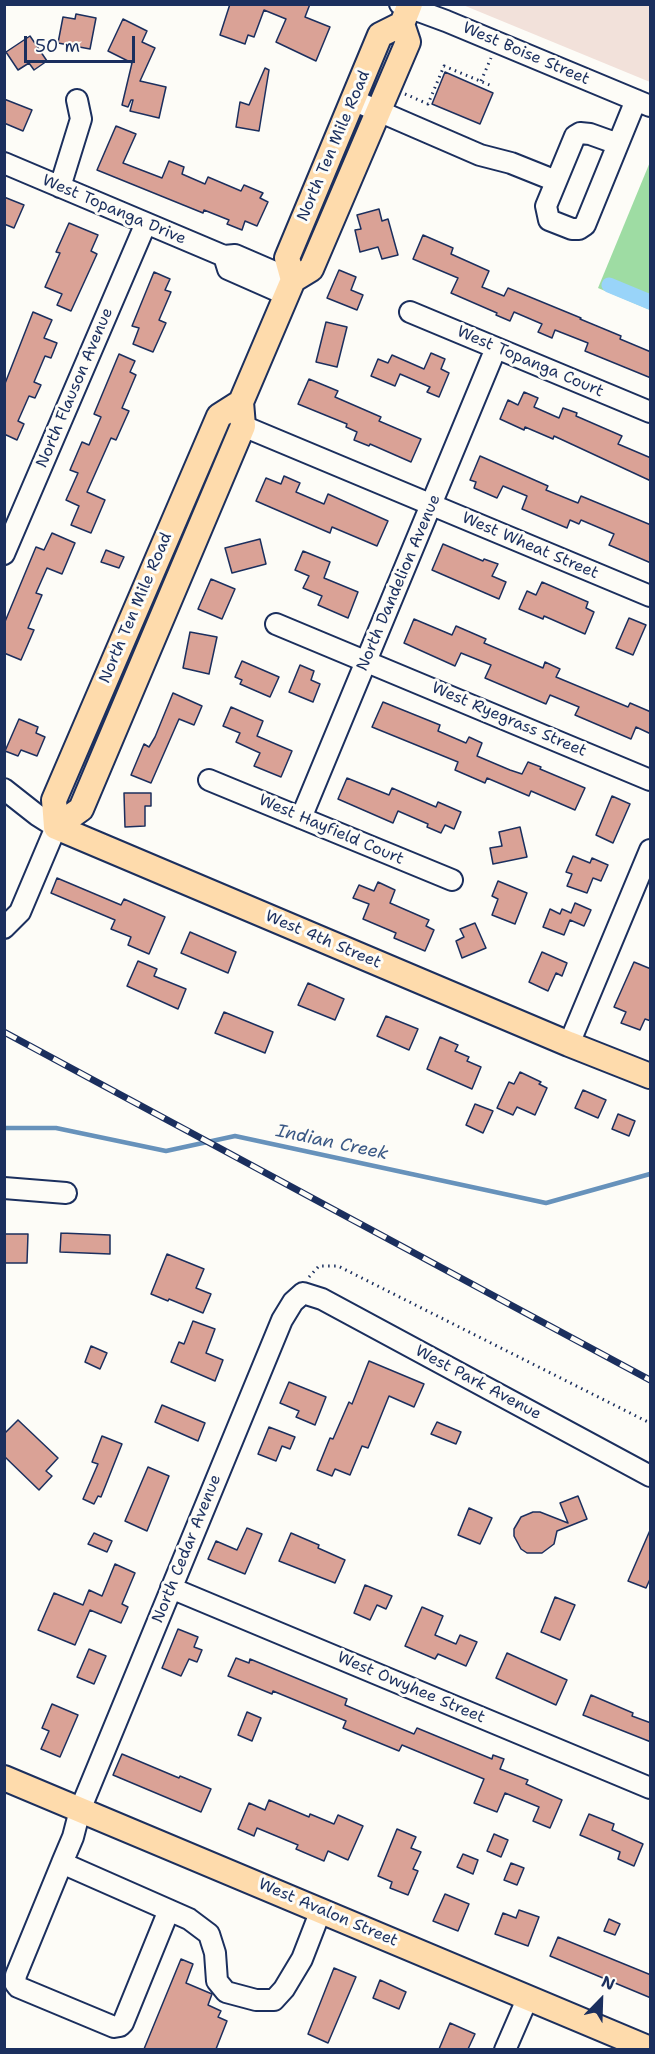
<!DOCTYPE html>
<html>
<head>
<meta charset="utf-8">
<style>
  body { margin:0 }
  #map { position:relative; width:655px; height:2054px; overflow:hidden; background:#fdfcf7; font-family:"Shantell Sans",sans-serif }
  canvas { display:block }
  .frame { position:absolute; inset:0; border:6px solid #1b2f5e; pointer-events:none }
  .north { position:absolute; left:571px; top:1970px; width:60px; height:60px; -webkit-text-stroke:4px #fdfcf7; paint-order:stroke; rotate:23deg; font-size:16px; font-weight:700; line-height:24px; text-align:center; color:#1b2f5e }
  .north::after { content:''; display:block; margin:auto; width:21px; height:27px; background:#1b2f5e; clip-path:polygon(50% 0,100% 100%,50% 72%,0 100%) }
  .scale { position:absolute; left:24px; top:36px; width:111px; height:27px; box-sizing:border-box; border:3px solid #1b2f5e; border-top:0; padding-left:8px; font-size:18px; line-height:21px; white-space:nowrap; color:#1b2f5e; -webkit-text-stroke:4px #fdfcf7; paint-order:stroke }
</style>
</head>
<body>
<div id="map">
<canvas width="655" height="2054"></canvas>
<div class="frame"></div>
<div class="north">N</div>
<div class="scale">50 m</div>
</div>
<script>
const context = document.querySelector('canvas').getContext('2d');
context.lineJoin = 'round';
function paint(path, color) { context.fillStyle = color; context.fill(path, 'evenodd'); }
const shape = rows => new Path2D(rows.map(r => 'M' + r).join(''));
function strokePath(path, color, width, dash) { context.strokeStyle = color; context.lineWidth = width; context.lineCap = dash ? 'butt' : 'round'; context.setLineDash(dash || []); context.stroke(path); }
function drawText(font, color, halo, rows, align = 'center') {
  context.font = font + ' "Shantell Sans",sans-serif'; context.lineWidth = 6; context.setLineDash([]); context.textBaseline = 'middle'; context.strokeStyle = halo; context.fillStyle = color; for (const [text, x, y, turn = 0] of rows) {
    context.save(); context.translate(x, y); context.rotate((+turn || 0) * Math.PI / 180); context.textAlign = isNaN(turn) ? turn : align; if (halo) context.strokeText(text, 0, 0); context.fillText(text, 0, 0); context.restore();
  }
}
const built = shape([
  [463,5,650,5,650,82]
]);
const green = shape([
  [650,162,650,310,598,288]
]);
const stream = shape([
  [4,1128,56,1128,166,1151,235,1136,546,1203,650,1174]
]);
const canal = shape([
  [609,285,650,302]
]);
const building = shape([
  [230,4,310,4,305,17,330,27,316,61,276,42,286,19,264,10,254,37,248,35,245,44,220,35,230,4],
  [76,14,96,18,90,49,58,43,63,17,75,19,76,14],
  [123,19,147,31,142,42,155,48,140,81,166,87,159,118,130,111,133,100,131,100,128,107,122,105,132,63,108,51,123,19],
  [30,36,47,61,34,70,29,63,18,70,6,52,30,36],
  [265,68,269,70,259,131,236,127,240,102,249,105,265,68],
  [445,72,493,93,480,124,432,104,445,72],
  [4,99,32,110,23,131,4,123,4,99],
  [116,126,136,134,123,163,162,178,169,161,184,167,182,174,205,184,208,177,241,191,244,185,263,193,260,198,268,202,257,226,245,221,242,230,227,224,229,220,204,210,203,213,97,170,116,126],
  [4,197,24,205,14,228,4,224,4,197],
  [379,209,382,221,388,219,398,255,382,259,378,247,360,252,355,230,361,229,357,215,379,209],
  [69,223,98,235,91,251,97,254,71,311,57,305,62,294,45,287,60,253,56,252,69,223],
  [423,235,453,248,451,254,489,271,482,287,504,296,508,288,581,318,580,319,621,336,620,339,651,352,651,378,585,351,588,343,555,330,552,338,538,332,542,324,514,312,510,321,496,315,497,313,451,293,458,278,413,259,423,235],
  [339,270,356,277,351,290,363,295,357,310,327,298,339,270],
  [154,272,170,279,165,290,171,292,159,320,166,323,153,352,133,344,139,328,132,326,154,272],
  [33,312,52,320,44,338,57,343,51,358,45,356,34,382,41,385,35,398,29,396,18,421,24,424,17,440,4,434,4,386,33,312],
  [326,322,347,327,337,367,316,362,326,322],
  [431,353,445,359,441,369,449,373,439,397,427,392,430,387,400,374,395,386,371,376,378,359,388,363,392,355,424,369,431,353],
  [119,354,135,361,130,372,136,375,122,408,129,411,116,440,111,438,87,492,105,500,91,533,71,525,79,506,66,500,78,473,70,470,82,442,89,445,101,417,94,414,119,354],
  [309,379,338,391,335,397,381,417,379,421,421,439,411,462,370,444,369,446,354,440,357,432,346,427,347,424,298,404,309,379],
  [524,392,538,398,534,407,559,418,563,408,577,413,576,416,622,436,618,444,651,458,651,481,554,436,553,439,525,427,524,430,500,419,508,400,518,405,524,392],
  [480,456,548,486,546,490,578,503,581,496,651,525,651,563,609,545,614,534,581,520,579,524,570,520,567,528,522,509,527,496,503,486,497,498,474,488,476,482,470,480,480,456],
  [284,476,300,483,296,492,324,504,328,494,388,521,377,546,332,527,330,533,256,501,266,478,281,484,284,476],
  [52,533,75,543,62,574,47,568,36,593,42,595,28,628,34,630,21,660,4,653,4,624,36,547,44,550,52,533],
  [260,539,266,564,232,573,225,548,260,539],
  [443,544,483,561,484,559,498,564,492,576,506,582,499,599,432,570,443,544],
  [106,550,124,557,119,568,101,562,106,550],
  [303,551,330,562,324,578,358,592,348,618,318,605,322,596,303,588,309,576,295,570,303,551],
  [211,579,235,589,222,619,198,609,211,579],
  [542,582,588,602,586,608,594,612,585,634,544,616,543,619,519,609,527,591,536,595,542,582],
  [629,618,646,625,633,655,616,648,629,618],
  [414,619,452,635,456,626,486,639,484,643,543,668,545,662,560,669,556,677,628,707,630,703,651,712,651,734,636,727,631,739,575,715,579,707,550,695,546,704,485,678,491,665,461,653,455,666,404,643,414,619],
  [190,632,217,637,209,674,183,668,190,632],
  [242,661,279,677,270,697,240,684,242,680,235,677,242,661],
  [300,665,314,671,311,680,320,684,313,702,289,692,300,665],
  [173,693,202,706,194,725,179,719,151,783,131,775,144,744,149,747,155,737,173,693],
  [383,702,440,725,438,731,466,743,469,737,482,743,477,756,510,770,522,774,528,762,541,767,540,769,585,788,575,810,531,791,529,796,487,778,485,783,455,770,458,762,372,727,383,702],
  [231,707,263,721,257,736,292,751,281,777,254,766,260,753,236,742,240,733,223,726,231,707],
  [19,719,38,727,36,733,45,737,37,756,21,750,18,756,5,751,19,719],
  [347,778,389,795,392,788,436,807,438,802,461,812,454,829,445,825,441,833,427,827,428,824,398,811,393,823,338,799,347,778],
  [124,793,151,793,151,806,145,806,145,826,125,827,124,793],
  [612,796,630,804,613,843,596,835,612,796],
  [520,827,527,857,493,864,490,848,502,846,499,832,520,827],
  [573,856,590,863,592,858,608,865,601,881,593,878,587,893,567,886,572,874,566,872,573,856],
  [57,878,121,905,124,899,165,917,149,954,128,945,131,937,111,929,115,920,51,893,57,878],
  [498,881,527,893,515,924,492,915,498,899,492,896,498,881],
  [378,882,395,890,390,903,429,920,426,926,434,930,425,951,394,938,396,933,363,919,369,904,353,898,359,885,374,891,378,882],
  [575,903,591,910,584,926,570,920,564,935,543,927,550,909,560,914,562,909,571,913,575,903],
  [475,923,486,948,462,958,456,941,464,937,460,929,475,923],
  [190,932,236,952,228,973,181,953,190,932],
  [542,952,567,963,562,976,556,973,548,991,529,982,542,952],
  [138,961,157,969,154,976,186,989,178,1009,127,986,138,961],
  [634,962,651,969,651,1021,645,1019,640,1030,621,1023,626,1012,614,1007,634,962],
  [308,983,344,999,335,1020,298,1005,308,983],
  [224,1012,273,1032,265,1053,215,1033,224,1012],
  [386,1016,418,1029,409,1050,377,1036,386,1016],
  [440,1037,458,1045,455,1051,469,1057,467,1061,481,1067,472,1089,427,1069,440,1037],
  [520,1072,541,1082,539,1084,547,1088,535,1115,517,1107,513,1115,497,1108,509,1082,514,1084,520,1072],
  [583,1090,606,1100,598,1118,575,1108,583,1090],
  [475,1104,493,1111,483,1133,466,1125,475,1104],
  [618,1114,635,1121,629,1136,612,1129,618,1114],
  [61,1233,110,1235,110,1254,60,1252,61,1233],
  [4,1234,28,1234,27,1263,4,1263,4,1234],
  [167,1254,204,1269,196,1288,211,1294,203,1313,169,1299,168,1301,151,1294,167,1254],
  [193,1321,215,1329,206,1353,223,1360,215,1381,171,1362,179,1342,184,1344,193,1321],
  [91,1346,107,1353,100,1369,85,1362,91,1346],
  [369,1361,424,1384,414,1407,389,1396,368,1448,362,1446,350,1475,335,1469,332,1476,317,1470,330,1438,333,1439,349,1402,352,1404,369,1361],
  [289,1382,326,1397,315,1425,296,1417,299,1411,280,1403,289,1382],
  [162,1405,205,1423,198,1441,155,1422,162,1405],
  [18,1420,58,1458,46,1471,52,1476,39,1490,4,1456,4,1434,18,1420],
  [437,1422,461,1432,456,1444,431,1434,437,1422],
  [269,1427,295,1437,290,1449,282,1446,276,1461,258,1454,269,1427],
  [102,1436,122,1444,101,1497,98,1496,94,1504,83,1499,98,1464,92,1462,102,1436],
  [148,1467,169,1476,147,1531,125,1521,148,1467],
  [578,1496,587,1519,557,1531,554,1544,542,1553,527,1553,521,1549,514,1536,514,1529,521,1517,533,1512,540,1512,568,1523,560,1503,578,1496],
  [469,1508,492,1518,480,1544,458,1535,469,1508],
  [247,1528,262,1534,245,1574,208,1559,216,1541,237,1550,247,1528],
  [651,1528,651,1577,646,1588,628,1581,651,1528],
  [94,1533,112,1541,107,1552,88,1544,94,1533],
  [291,1533,319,1545,318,1548,345,1560,335,1583,279,1561,291,1533],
  [115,1564,135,1573,122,1604,128,1607,121,1623,90,1610,75,1645,38,1630,54,1593,83,1605,89,1590,102,1596,115,1564],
  [365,1585,392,1596,386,1609,377,1605,370,1620,354,1613,365,1585],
  [555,1597,575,1605,560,1640,541,1632,555,1597],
  [422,1607,443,1616,435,1635,456,1644,460,1635,477,1642,466,1666,438,1654,435,1659,405,1646,422,1607],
  [178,1629,198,1637,194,1647,202,1650,197,1662,189,1659,181,1676,162,1668,178,1629],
  [89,1649,106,1656,94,1684,77,1677,89,1649],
  [507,1653,567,1680,556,1705,496,1678,507,1653],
  [236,1658,249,1663,250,1659,347,1699,345,1705,414,1734,417,1728,492,1759,493,1755,504,1759,500,1769,528,1780,526,1784,562,1800,550,1828,533,1821,539,1807,505,1793,497,1812,474,1803,484,1779,402,1745,399,1751,343,1728,346,1721,273,1691,272,1694,228,1676,236,1658],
  [591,1695,633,1713,632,1716,651,1723,651,1742,583,1715,591,1695],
  [52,1704,78,1715,60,1757,41,1749,49,1731,42,1728,52,1704],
  [247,1712,261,1718,252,1741,238,1735,247,1712],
  [122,1754,179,1778,180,1776,211,1789,201,1812,113,1775,122,1754],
  [269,1800,309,1817,310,1814,334,1824,338,1815,363,1826,348,1860,328,1851,324,1861,296,1849,298,1845,257,1828,254,1836,238,1829,249,1803,265,1810,269,1800],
  [589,1814,614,1824,612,1830,643,1844,634,1866,618,1859,620,1852,580,1835,589,1814],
  [397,1829,416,1837,411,1848,421,1852,413,1869,418,1871,408,1895,390,1888,392,1882,378,1876,397,1829],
  [494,1834,508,1840,501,1857,487,1851,494,1834],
  [463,1854,478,1860,473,1874,457,1867,463,1854],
  [511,1863,524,1868,517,1885,504,1880,511,1863],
  [445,1894,469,1904,458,1931,433,1921,445,1894],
  [519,1910,539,1917,528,1946,495,1934,503,1913,516,1918,519,1910],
  [609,1919,620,1924,615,1935,604,1931,609,1919],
  [558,1937,651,1975,651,1998,550,1956,558,1937],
  [181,1959,193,1964,186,1983,212,1994,208,2005,221,2011,218,2017,227,2021,216,2049,144,2049,181,1959],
  [334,1968,356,1977,328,2043,308,2034,334,1968],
  [380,1980,406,1992,399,2009,373,1998,380,1980],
  [450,2023,475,2034,468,2049,439,2049,450,2023]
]);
const path = shape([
  [481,81,491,58],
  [405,94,428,104,444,66,492,86],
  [309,1277,319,1266,338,1266,650,1423]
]);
const minor = shape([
  [400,4,446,21,650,106],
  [353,100,480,155,511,163,556,181],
  [618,144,590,134,580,133,575,136,546,206,549,220,572,229,579,229,585,225,636,100],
  [4,163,224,256],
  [60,187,81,119,77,100],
  [287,295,228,269,224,256,235,255,293,280],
  [410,312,650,412],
  [243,426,650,596],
  [4,554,146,223],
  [276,624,650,780],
  [209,780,452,880],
  [4,789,37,815,56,827,20,912,4,928],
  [301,818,496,348],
  [569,1044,650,850],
  [4,1188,66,1193],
  [171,1588,650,1788],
  [62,1863,16,1975,15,1983,18,1987,114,2027,120,2026,123,2023,169,1910],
  [321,1910,302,1959,284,1989,274,2000,256,2000,226,1992,217,1981,215,1953,209,1934,189,1919,62,1863,73,1837,80,1810,282,1320,293,1302,303,1293,322,1299,650,1476],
  [505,2050,528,1997]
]);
const major = shape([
  [402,24,410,4],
  [241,402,243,426,81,809,56,827,54,800,219,416,241,402],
  [241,402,293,280,311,269,408,42,402,24,380,35,287,258,293,280],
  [56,827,569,1044,650,1076],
  [4,1778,650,2049]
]);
const rail = shape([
  [4,1032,650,1380]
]);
const streetNames = [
  ["West Boise Street",526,54,23],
  ["North Ten Mile Road",334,146,-67],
  ["West Topanga Drive",114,210,23],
  ["West Topanga Court",530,362,23],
  ["North Flauson Avenue",75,388,-67],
  ["West Wheat Street",530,546,23],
  ["North Dandelion Avenue",399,583,-67],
  ["North Ten Mile Road",136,608,-67],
  ["West Ryegrass Street",509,720,23],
  ["West Hayfield Court",331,830,23],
  ["West 4th Street",323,940,23],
  ["West Park Avenue",478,1383,28],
  ["North Cedar Avenue",187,1549,-68],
  ["West Owyhee Street",411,1688,23],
  ["West Avalon Street",328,1913,23]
];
const waterNames = [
  ["Indian Creek",332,1143,12]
];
paint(built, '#f2e1da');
paint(green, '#9edca3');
strokePath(stream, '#6792bb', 4.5);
strokePath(canal, '#99d4f9', 15);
paint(building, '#daa296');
strokePath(building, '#1b2f5e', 1.5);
strokePath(minor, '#1b2f5e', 24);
strokePath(major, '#1b2f5e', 28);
strokePath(path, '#1b2f5e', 3, [1.5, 4.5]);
strokePath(minor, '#fdfcf7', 20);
strokePath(major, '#fedbac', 24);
strokePath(rail, '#1b2f5e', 7);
strokePath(rail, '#fdfcf7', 4.5, [14]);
drawText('16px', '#1b2f5e', '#fdfcf7', streetNames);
drawText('italic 18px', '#3a5885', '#fdfcf7', waterNames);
</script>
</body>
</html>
